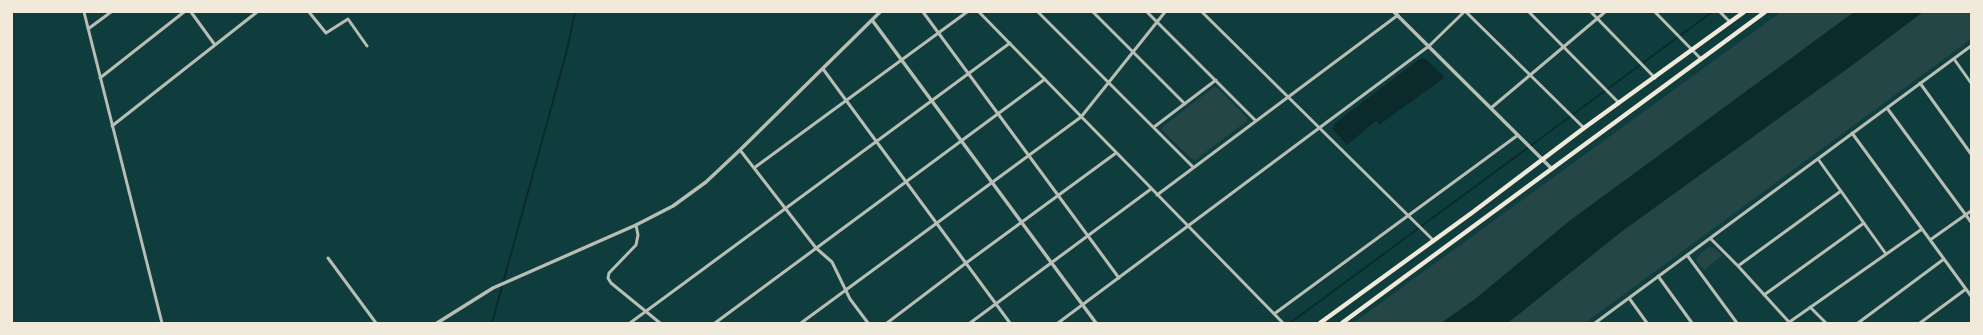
<!DOCTYPE html>
<html>
<head>
<meta charset="utf-8">
<style>
  body { margin:0 }
  #map { position:relative; width:1983px; height:335px; overflow:hidden; background:#0f3d3e; font-family:"Open Sans",sans-serif }
  canvas { display:block }
  .frame { position:absolute; inset:0; border:13px solid #f1e9da; pointer-events:none }
</style>
</head>
<body>
<div id="map">
<canvas width="1983" height="335"></canvas>
<div class="frame"></div>
</div>
<script>
const context = document.querySelector('canvas').getContext('2d');
context.lineJoin = 'round';
function paint(path, color) { context.fillStyle = color; context.fill(path, 'evenodd'); }
const shape = rows => new Path2D(rows.map(r => 'M' + r).join(''));
function strokePath(path, color, width, dash) { context.strokeStyle = color; context.lineWidth = width; context.lineCap = dash ? 'butt' : 'round'; context.setLineDash(dash || []); context.stroke(path); }
const green = shape([
  [1781,12,1971,12,1971,39,1585,323,1353,323],
  [1214,87,1218,88,1247,118,1247,121,1195,160,1192,159,1162,130,1162,127],
  [1709,247,1714,248,1723,255,1704,270,1696,260,1698,256]
]);
const water = shape([
  [1854,12,1923,12,1854,64,1621,232,1508,323,1441,323,1475,299,1568,222],
  [1421,58,1427,60,1444,76,1443,79,1379,125,1376,121,1347,145,1332,129,1335,123]
]);
const stream = shape([
  [492,323,567,50,575,12],
  [1290,323,1712,12]
]);
const minor = shape([
  [84,12,162,323],
  [191,12,215,45],
  [309,12,326,33,348,19,367,46],
  [923,12,1119,278],
  [979,12,1283,323],
  [1038,12,1193,167],
  [1093,12,1185,104],
  [1147,12,1255,120],
  [1202,12,1434,241],
  [1466,12,1584,128],
  [1529,12,1619,103],
  [1591,12,1655,78],
  [1655,12,1701,59],
  [1720,12,1730,22],
  [88,29,111,12],
  [1954,59,1971,83],
  [823,69,1010,323],
  [100,78,184,12],
  [1920,83,1971,154],
  [1491,108,1605,12],
  [1887,108,1971,222],
  [112,126,257,12],
  [1154,127,1216,80],
  [1852,133,1971,296],
  [740,150,816,248,832,262,850,299,868,323],
  [1818,159,1886,254],
  [754,168,967,12],
  [1157,195,1398,15],
  [636,225,638,235,636,245,609,273,608,278,611,283,660,323],
  [1710,238,1738,266,1789,322],
  [1930,240,1971,211],
  [1687,255,1737,323],
  [328,258,376,323],
  [1738,266,1841,191],
  [1658,276,1692,323],
  [1764,295,1864,223],
  [1629,298,1647,323],
  [1810,307,1826,323],
  [1274,314,1518,135],
  [630,323,1010,43],
  [715,323,1045,79],
  [801,323,1081,117,1165,12],
  [887,323,966,263,1116,153],
  [970,323,1151,189],
  [1058,323,1429,46,1464,12],
  [1595,323,1971,46],
  [1788,323,1922,229],
  [1858,323,1944,259],
  [1920,323,1966,289]
]);
const tertiary = shape([
  [1394,12,1552,169],
  [872,20,1096,323],
  [437,323,493,288,636,225,673,206,706,182,740,150,880,12]
]);
const primary = shape([
  [1320,323,1473,212,1584,128,1744,12],
  [1342,323,1765,12]
]);
paint(green, '#244646');
paint(water, '#0a2a2b');
strokePath(stream, '#0a2a2b', 2);
strokePath(minor, '#b8beb3', 3);
strokePath(tertiary, '#b8beb3', 3.5);
strokePath(primary, '#f1e9da', 4.5);
</script>
</body>
</html>
